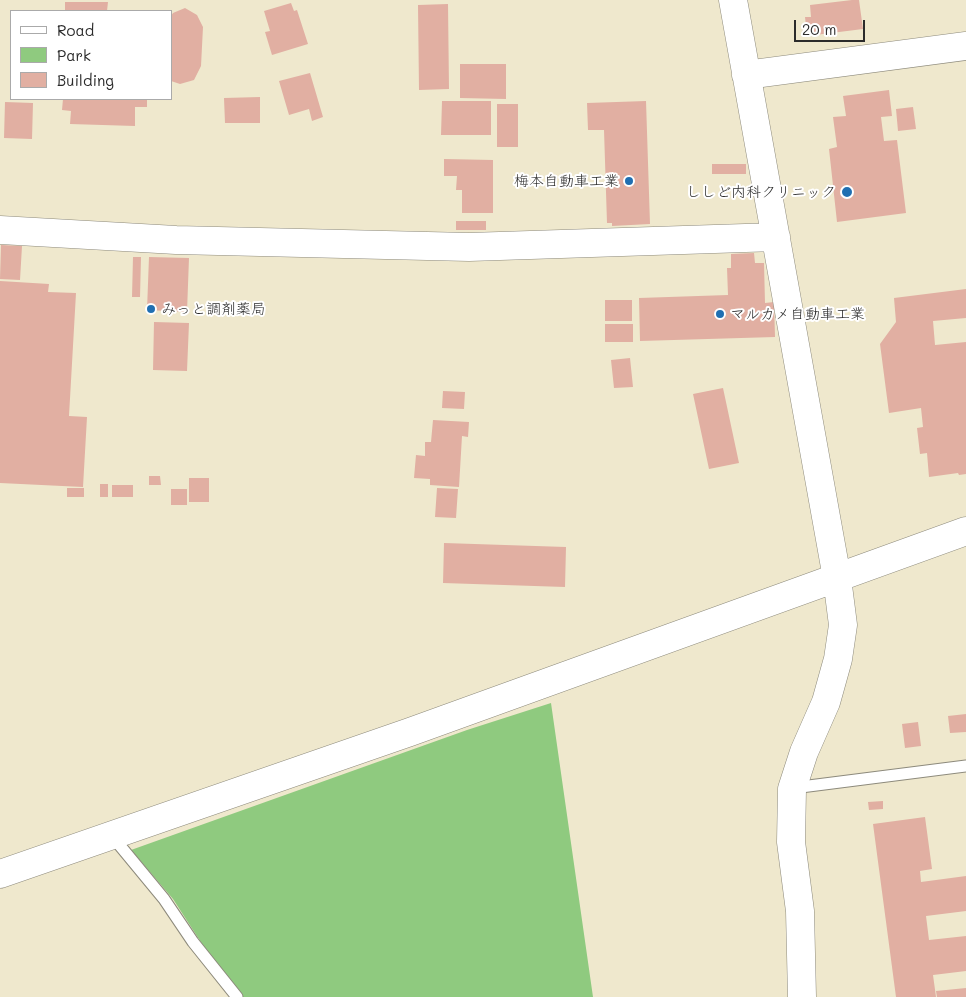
<!DOCTYPE html>
<html>
<head>
<meta charset="utf-8">
<style>
  body { margin:0 }
  #map { position:relative; width:966px; height:997px; overflow:hidden; background:#efe8cd; font-family:Mali,sans-serif }
  canvas { display:block }
  .legend { position:absolute; left:10px; top:10px; width:162px; height:90px; box-sizing:border-box; background:#fff; border:1px solid #aaa; margin:0; padding:6px 9px; list-style:none; font-size:15px; color:#2b2b2b }
  .legend li { display:flex; align-items:center; gap:10px; height:25px }
  .legend b { width:25px; border:1px solid #aaa }
  .scale { position:absolute; left:794px; top:20px; width:71px; height:22px; box-sizing:border-box; border:2px solid #2b2b2b; border-top:0; padding-left:6px; font-size:15px; line-height:18px; white-space:nowrap; color:#2b2b2b; -webkit-text-stroke:4px #fff; paint-order:stroke }
</style>
</head>
<body>
<div id="map">
<canvas width="966" height="997"></canvas>
<ul class="legend">
<li><b style="height:6px;background:#fff"></b>Road</li>
<li><b style="height:14px;background:#8fca7f"></b>Park</li>
<li><b style="height:14px;background:#e1afa2"></b>Building</li>
</ul>
<div class="scale">20 m</div>
</div>
<script>
const context = document.querySelector('canvas').getContext('2d');
context.lineJoin = 'round';
function paint(path, color) { context.fillStyle = color; context.fill(path, 'evenodd'); }
const shape = rows => new Path2D(rows.map(r => 'M' + r).join(''));
function strokePath(path, color, width, dash) { context.strokeStyle = color; context.lineWidth = width; context.lineCap = dash ? 'butt' : 'round'; context.setLineDash(dash || []); context.stroke(path); }
function drawText(font, color, halo, rows, align = 'center') {
  context.font = font + ' Mali,"Klee One",sans-serif'; context.lineWidth = 4; context.setLineDash([]); context.textBaseline = 'middle'; context.strokeStyle = halo; context.fillStyle = color; for (const [text, x, y, turn = 0] of rows) {
    context.save(); context.translate(x, y); context.rotate((+turn || 0) * Math.PI / 180); context.textAlign = isNaN(turn) ? turn : align; if (halo) context.strokeText(text, 0, 0); context.fillText(text, 0, 0); context.restore();
  }
}
const green = shape([
  [551,703,593,997,243,997,204,947,173,899,131,850,467,730]
]);
const building = shape([
  [852,0,859,0,863,29,807,36,805,17,811,17,810,5],
  [65,2,108,2,107,11,65,11],
  [291,3,294,11,297,10,308,44,272,55,265,32,270,31,264,11],
  [448,4,449,89,419,90,418,5],
  [185,8,197,15,203,27,201,66,194,80,180,84,171,81,171,16,173,13],
  [460,64,506,64,506,99,460,98],
  [310,73,323,117,312,121,309,109,289,115,279,81],
  [889,90,892,116,881,117,884,141,897,140,906,213,837,222,829,149,837,147,833,117,846,116,843,96],
  [260,97,260,123,225,123,224,98],
  [63,99,147,99,147,107,135,107,135,126,70,124,71,111,62,110],
  [442,101,491,101,491,135,441,135],
  [646,101,650,224,612,226,612,223,607,223,604,130,588,130,587,103],
  [5,102,33,103,32,139,4,138],
  [497,104,518,104,518,147,497,147],
  [913,107,916,129,898,131,896,109],
  [444,159,493,160,493,213,462,213,462,190,456,190,457,176,444,176],
  [712,164,746,164,746,174,712,174],
  [456,221,486,221,486,230,456,230],
  [1,245,22,246,20,280,0,279],
  [754,253,755,263,764,263,765,303,774,302,775,337,640,341,639,298,728,295,727,268,731,268,731,254],
  [133,257,141,257,140,297,132,297],
  [149,257,189,258,187,312,147,310],
  [0,281,49,284,48,292,76,293,69,416,87,417,83,487,0,483],
  [966,289,966,318,933,321,935,345,966,342,966,474,959,475,958,473,929,477,927,453,920,454,917,428,923,427,921,408,889,413,880,344,896,322,894,298],
  [605,300,632,300,632,321,605,321],
  [154,322,189,323,187,371,153,370],
  [605,324,633,324,633,342,605,342],
  [630,358,633,387,614,388,611,360],
  [723,388,739,463,709,469,693,394],
  [443,391,465,392,464,409,442,408],
  [433,420,469,422,468,437,462,436,459,487,430,485,430,479,414,478,416,455,425,456,425,442,431,442],
  [149,476,160,476,161,485,149,485],
  [189,478,209,478,209,502,189,502],
  [100,484,108,484,108,497,100,497],
  [112,485,133,485,133,497,112,497],
  [67,488,84,488,84,497,67,497],
  [437,488,458,489,456,518,435,517],
  [171,489,187,489,187,505,171,505],
  [444,543,566,547,565,587,443,583],
  [966,714,966,732,950,733,948,716],
  [918,722,921,746,905,748,902,724],
  [883,801,883,809,869,810,868,802],
  [925,817,932,869,920,871,921,882,966,876,966,911,926,916,929,940,966,936,966,971,933,975,936,997,896,997,873,824],
  [966,988,966,997,937,997,936,991]
]);
const lane = shape([
  [793,788,966,766],
  [112,836,164,899,193,942,237,997]
]);
const secondary = shape([
  [733,0,837,578,843,625,838,659,826,702,804,752,792,789,791,842,800,911,802,997],
  [746,75,966,46],
  [0,230,176,240,469,247,776,237],
  [0,874,410,732,966,531]
]);
const markers = [
  [629,181,5,"#1f6fb2"],
  [847,192,6,"#1f6fb2"],
  [151,309,5,"#1f6fb2"],
  [720,314,5,"#1f6fb2"]
];
const poiNames = [
  ["梅本自動車工業",619,181],
  ["ししど内科クリニック",836,192],
  ["みっと調剤薬局",161,309,"left"],
  ["マルカメ自動車工業",730,314,"left"]
];
paint(green, '#8fca7f');
paint(building, '#e1afa2');
strokePath(lane, '#8d8a7c', 13);
strokePath(secondary, '#8d8a7c', 29);
strokePath(lane, '#fff', 11);
strokePath(secondary, '#fff', 28);
for (const [x, y, r, color] of markers) { const dot = new Path2D(); dot.arc(x, y, r, 0, 2 * Math.PI); context.fillStyle = color; context.fill(dot); strokePath(dot, '#fff', 2); }
drawText('15px', '#2b2b2b', '#fff', poiNames, 'right');
</script>
</body>
</html>
